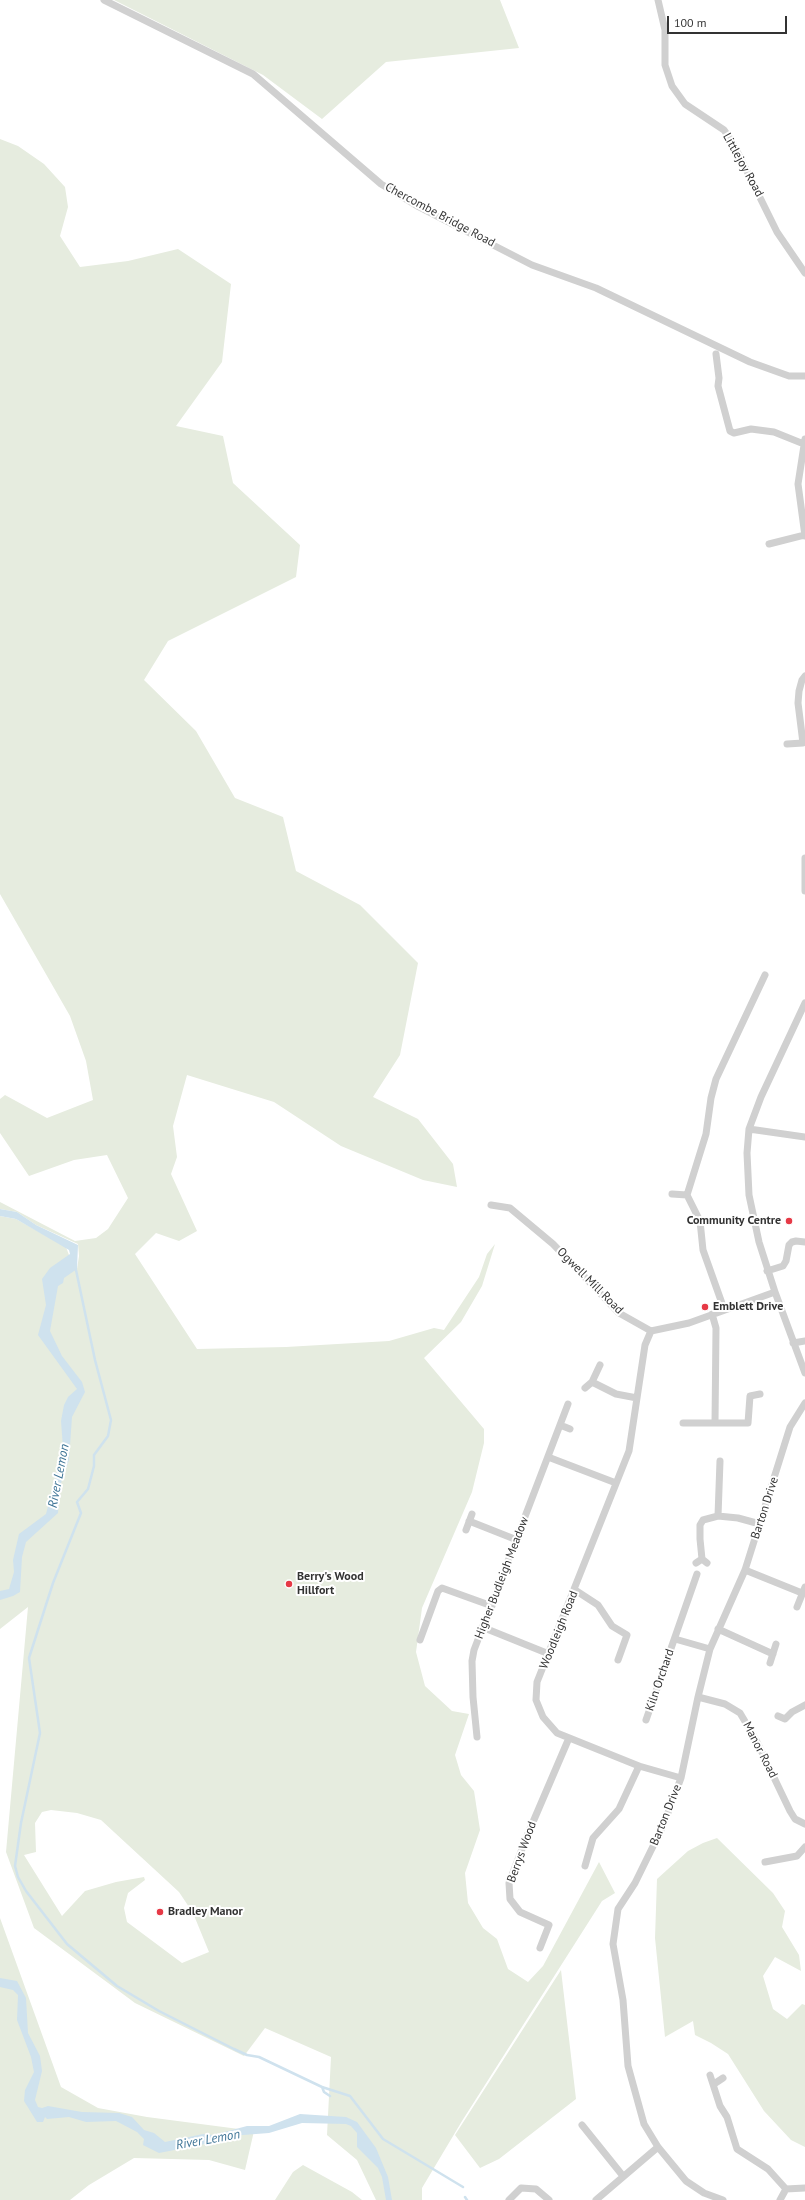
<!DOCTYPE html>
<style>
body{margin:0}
#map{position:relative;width:805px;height:2200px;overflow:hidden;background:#fff;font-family:"PT Sans",sans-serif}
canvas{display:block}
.scale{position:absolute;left:667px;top:16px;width:120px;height:18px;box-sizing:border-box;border:2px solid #333;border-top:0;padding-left:5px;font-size:12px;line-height:14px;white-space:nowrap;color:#333;-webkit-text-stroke:3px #fff;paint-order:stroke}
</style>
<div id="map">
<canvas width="805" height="2200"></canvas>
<div class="scale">100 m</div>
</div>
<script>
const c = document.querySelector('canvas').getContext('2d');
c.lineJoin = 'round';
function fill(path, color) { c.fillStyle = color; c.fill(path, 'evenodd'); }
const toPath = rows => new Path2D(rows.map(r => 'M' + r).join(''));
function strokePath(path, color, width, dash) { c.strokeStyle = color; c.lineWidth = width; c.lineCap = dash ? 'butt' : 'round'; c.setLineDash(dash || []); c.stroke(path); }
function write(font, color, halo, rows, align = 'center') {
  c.font = font + ' "PT Sans",sans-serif'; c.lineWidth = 4; c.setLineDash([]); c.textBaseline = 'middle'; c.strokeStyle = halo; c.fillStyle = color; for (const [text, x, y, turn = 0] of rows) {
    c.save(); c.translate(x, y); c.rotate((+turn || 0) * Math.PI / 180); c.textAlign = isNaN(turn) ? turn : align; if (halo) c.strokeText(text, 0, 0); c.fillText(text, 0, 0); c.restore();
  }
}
fill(toPath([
 [114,0,500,0,519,48,386,62,322,119,263,75],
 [0,139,18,146,44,164,65,187,68,207,60,236,80,267,128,261,178,249,231,284,222,362,176,426,223,436,233,483,300,545,296,577,168,641,144,680,196,731,235,798,283,817,296,871,360,905,418,963,400,1055,373,1097,418,1119,453,1164,457,1187,423,1180,341,1146,274,1102,187,1075,173,1126,177,1157,171,1174,197,1231,179,1241,156,1233,135,1254,197,1349,286,1347,389,1341,434,1328,444,1330,479,1277,487,1254,495,1244,482,1286,461,1322,424,1358,484,1429,484,1443,472,1492,422,1608,416,1652,425,1686,452,1711,469,1714,455,1755,461,1775,474,1791,480,1830,465,1873,468,1903,483,1928,497,1939,508,1969,528,1982,543,1966,599,1862,615,1893,602,1901,462,2121,422,2188,422,2200,376,2200,357,2160,327,2135,331,2057,265,2028,244,2056,135,2003,34,1928,6,1852,28,1607,0,1629,0,1216,16,1219,66,1247,72,1263,77,1269,79,1256,78,1244,36,1225,17,1212,0,1209,0,1202,75,1241,96,1238,108,1229,128,1198,107,1155,74,1160,29,1176,0,1133,0,1099,5,1095,47,1118,93,1100,86,1061,70,1016,0,894],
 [51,1810,77,1813,101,1820,179,1892,193,1913,209,1952,182,1963,127,1922,124,1908,128,1893,145,1880,144,1877,116,1882,85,1891,62,1916,24,1855,36,1852,35,1823,42,1812],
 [717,1838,773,1893,785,1911,782,1927,799,1955,801,1971,775,1957,763,1976,773,2009,787,2019,802,2004,805,2005,805,2147,791,2140,764,2111,728,2054,711,2043,695,2035,693,2021,665,2037,655,1938,657,1879,688,1851,703,1843],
 [0,1918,61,2087,98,2108,147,2117,254,2131,245,2170,209,2160,134,2158,89,2185,70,2200,0,2200],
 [561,1970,576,2099,499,2159,480,2168,455,2135],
 [303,2165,352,2192,362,2200,275,2200,293,2172]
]), '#e6ecdf');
fill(toPath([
 [0,1209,17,1212,36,1225,78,1245,77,1269,64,1278,63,1283,58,1286,50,1331,62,1356,82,1382,85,1392,72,1417,69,1460,60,1486,58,1513,26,1542,22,1557,20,1592,13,1596,0,1600,0,1591,9,1589,14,1572,13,1560,19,1534,46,1514,63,1448,61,1421,64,1405,68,1397,77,1389,38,1335,46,1305,42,1279,50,1268,70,1254,69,1250,16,1219,0,1216],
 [0,1978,17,1981,26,1998,28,2033,40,2056,42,2071,35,2100,38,2107,42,2108,48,2106,82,2112,119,2113,132,2117,144,2130,154,2133,165,2142,203,2134,213,2135,247,2126,269,2126,300,2114,346,2117,357,2122,376,2148,388,2177,392,2200,386,2200,382,2177,378,2168,357,2147,357,2133,351,2126,346,2124,302,2123,269,2133,230,2136,210,2143,159,2153,143,2145,144,2139,137,2132,116,2121,86,2122,69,2117,47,2119,45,2117,43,2122,37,2122,24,2101,25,2090,34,2072,31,2057,17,2020,18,1995,13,1990,0,1987]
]), '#cfe2ee');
strokePath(toPath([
 [76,1270,95,1360,111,1420,108,1436,94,1455,94,1466,88,1489,77,1502,81,1513,53,1583,29,1658,40,1733,21,1823,15,1866,18,1877,26,1891,67,1944,117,1986,159,2011,234,2049,247,2055,259,2057,322,2087,324,2092,330,2096],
 [322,2087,350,2096,383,2139,463,2187],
 [465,2197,467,2200]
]), '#cfe2ee', 2.5);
strokePath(toPath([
 [104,0,253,74,381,184,419,207,532,265,596,288,750,362,789,376,805,376],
 [658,0,665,30,665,65,672,86,685,104,724,130,733,143,777,232,805,273],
 [716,354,719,378,718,386,730,431,734,433,751,429,774,432,804,444],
 [805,439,798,484,805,536],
 [769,544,805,535],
 [787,744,803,743,798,703,799,691,802,680,805,676],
 [805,858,805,891],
 [749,1129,805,1137],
 [672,1194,687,1195],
 [491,1205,510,1208,553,1244,619,1313,651,1331,689,1323,775,1292,805,1373],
 [767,1271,783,1266,786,1261,789,1245,792,1242,796,1241,805,1242],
 [775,1292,759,1242,749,1195,747,1153,749,1129,761,1097,805,1003],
 [724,1309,703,1250,700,1221,687,1195,706,1134,711,1098,716,1079,765,975],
 [712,1314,716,1328,715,1423],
 [651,1331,645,1345,629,1451,537,1682,536,1700,543,1717,557,1733,639,1766,681,1778],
 [793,1343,805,1341],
 [600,1365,592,1382,616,1394,637,1398],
 [585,1388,592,1382],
 [683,1423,748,1423,750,1396,760,1394],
 [560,1425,570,1429],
 [548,1457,616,1483],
 [718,1516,720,1461],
 [469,1521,517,1540],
 [466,1530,472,1514],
 [702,1559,700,1539,700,1525,703,1520,718,1516,738,1518,760,1524],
 [696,1563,702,1559,707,1563],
 [745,1570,802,1593],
 [575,1590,598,1605,612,1626,627,1635,618,1660],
 [797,1607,805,1587],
 [482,1627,549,1654],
 [718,1629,773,1654],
 [675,1639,710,1649],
 [420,1640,438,1591,442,1588,492,1606],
 [770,1663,776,1644],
 [698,1697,725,1704,740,1713,756,1740,790,1811,795,1819,805,1824],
 [778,1716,785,1719,792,1712,805,1705],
 [646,1720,697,1574],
 [477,1737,473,1697,472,1661,474,1650,568,1404],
 [765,1862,797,1856,805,1847],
 [585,1866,593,1838,619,1809,639,1766],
 [540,1948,549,1925,520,1912,510,1899,509,1883,527,1836,569,1738],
 [710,2075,720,2106,727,2117,737,2149,768,2169,786,2189],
 [714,2084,723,2078],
 [582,2125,623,2176],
 [786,2189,805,2188],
 [509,2200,521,2188,536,2189,549,2200],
 [596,2200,658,2147],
 [723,2200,704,2193,686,2181,658,2147,644,2124,628,2066,623,2000,613,1944,618,1909,635,1883,663,1826,681,1778,698,1697,710,1649,745,1570,790,1427,805,1403],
 [780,2200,786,2189]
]), '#d0d0d0', 7);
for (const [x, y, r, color] of [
 [789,1221,4,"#e63946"],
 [705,1307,4,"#e63946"],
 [289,1584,4,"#e63946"],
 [160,1912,4,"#e63946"]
]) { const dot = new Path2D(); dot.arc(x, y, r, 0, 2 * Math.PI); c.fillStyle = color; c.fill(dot); strokePath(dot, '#fff', 1.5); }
write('12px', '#333', '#fff', [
 ["Littlejoy Road",743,165,61],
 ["Chercombe Bridge Road",440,215,28],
 ["Ogwell Mill Road",590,1281,45],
 ["Barton Drive",765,1508,-72],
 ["Higher Budleigh Meadow",502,1578,-69],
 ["Woodleigh Road",559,1630,-68],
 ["Kiln Orchard",660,1680,-71],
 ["Manor Road",760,1750,63],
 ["Barton Drive",666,1815,-68],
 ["Berrys Wood",522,1852,-70]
]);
write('bold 12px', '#333', '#fff', [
 ["Community Centre",781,1221,"right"],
 ["Emblett Drive",713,1307],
 ["Berry's Wood",297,1577],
 ["Hillfort",297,1591],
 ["Bradley Manor",168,1912]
], 'left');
write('italic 13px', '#3f7597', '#fff', [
 ["River Lemon",59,1476,-79],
 ["River Lemon",208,2140,-10]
]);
</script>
